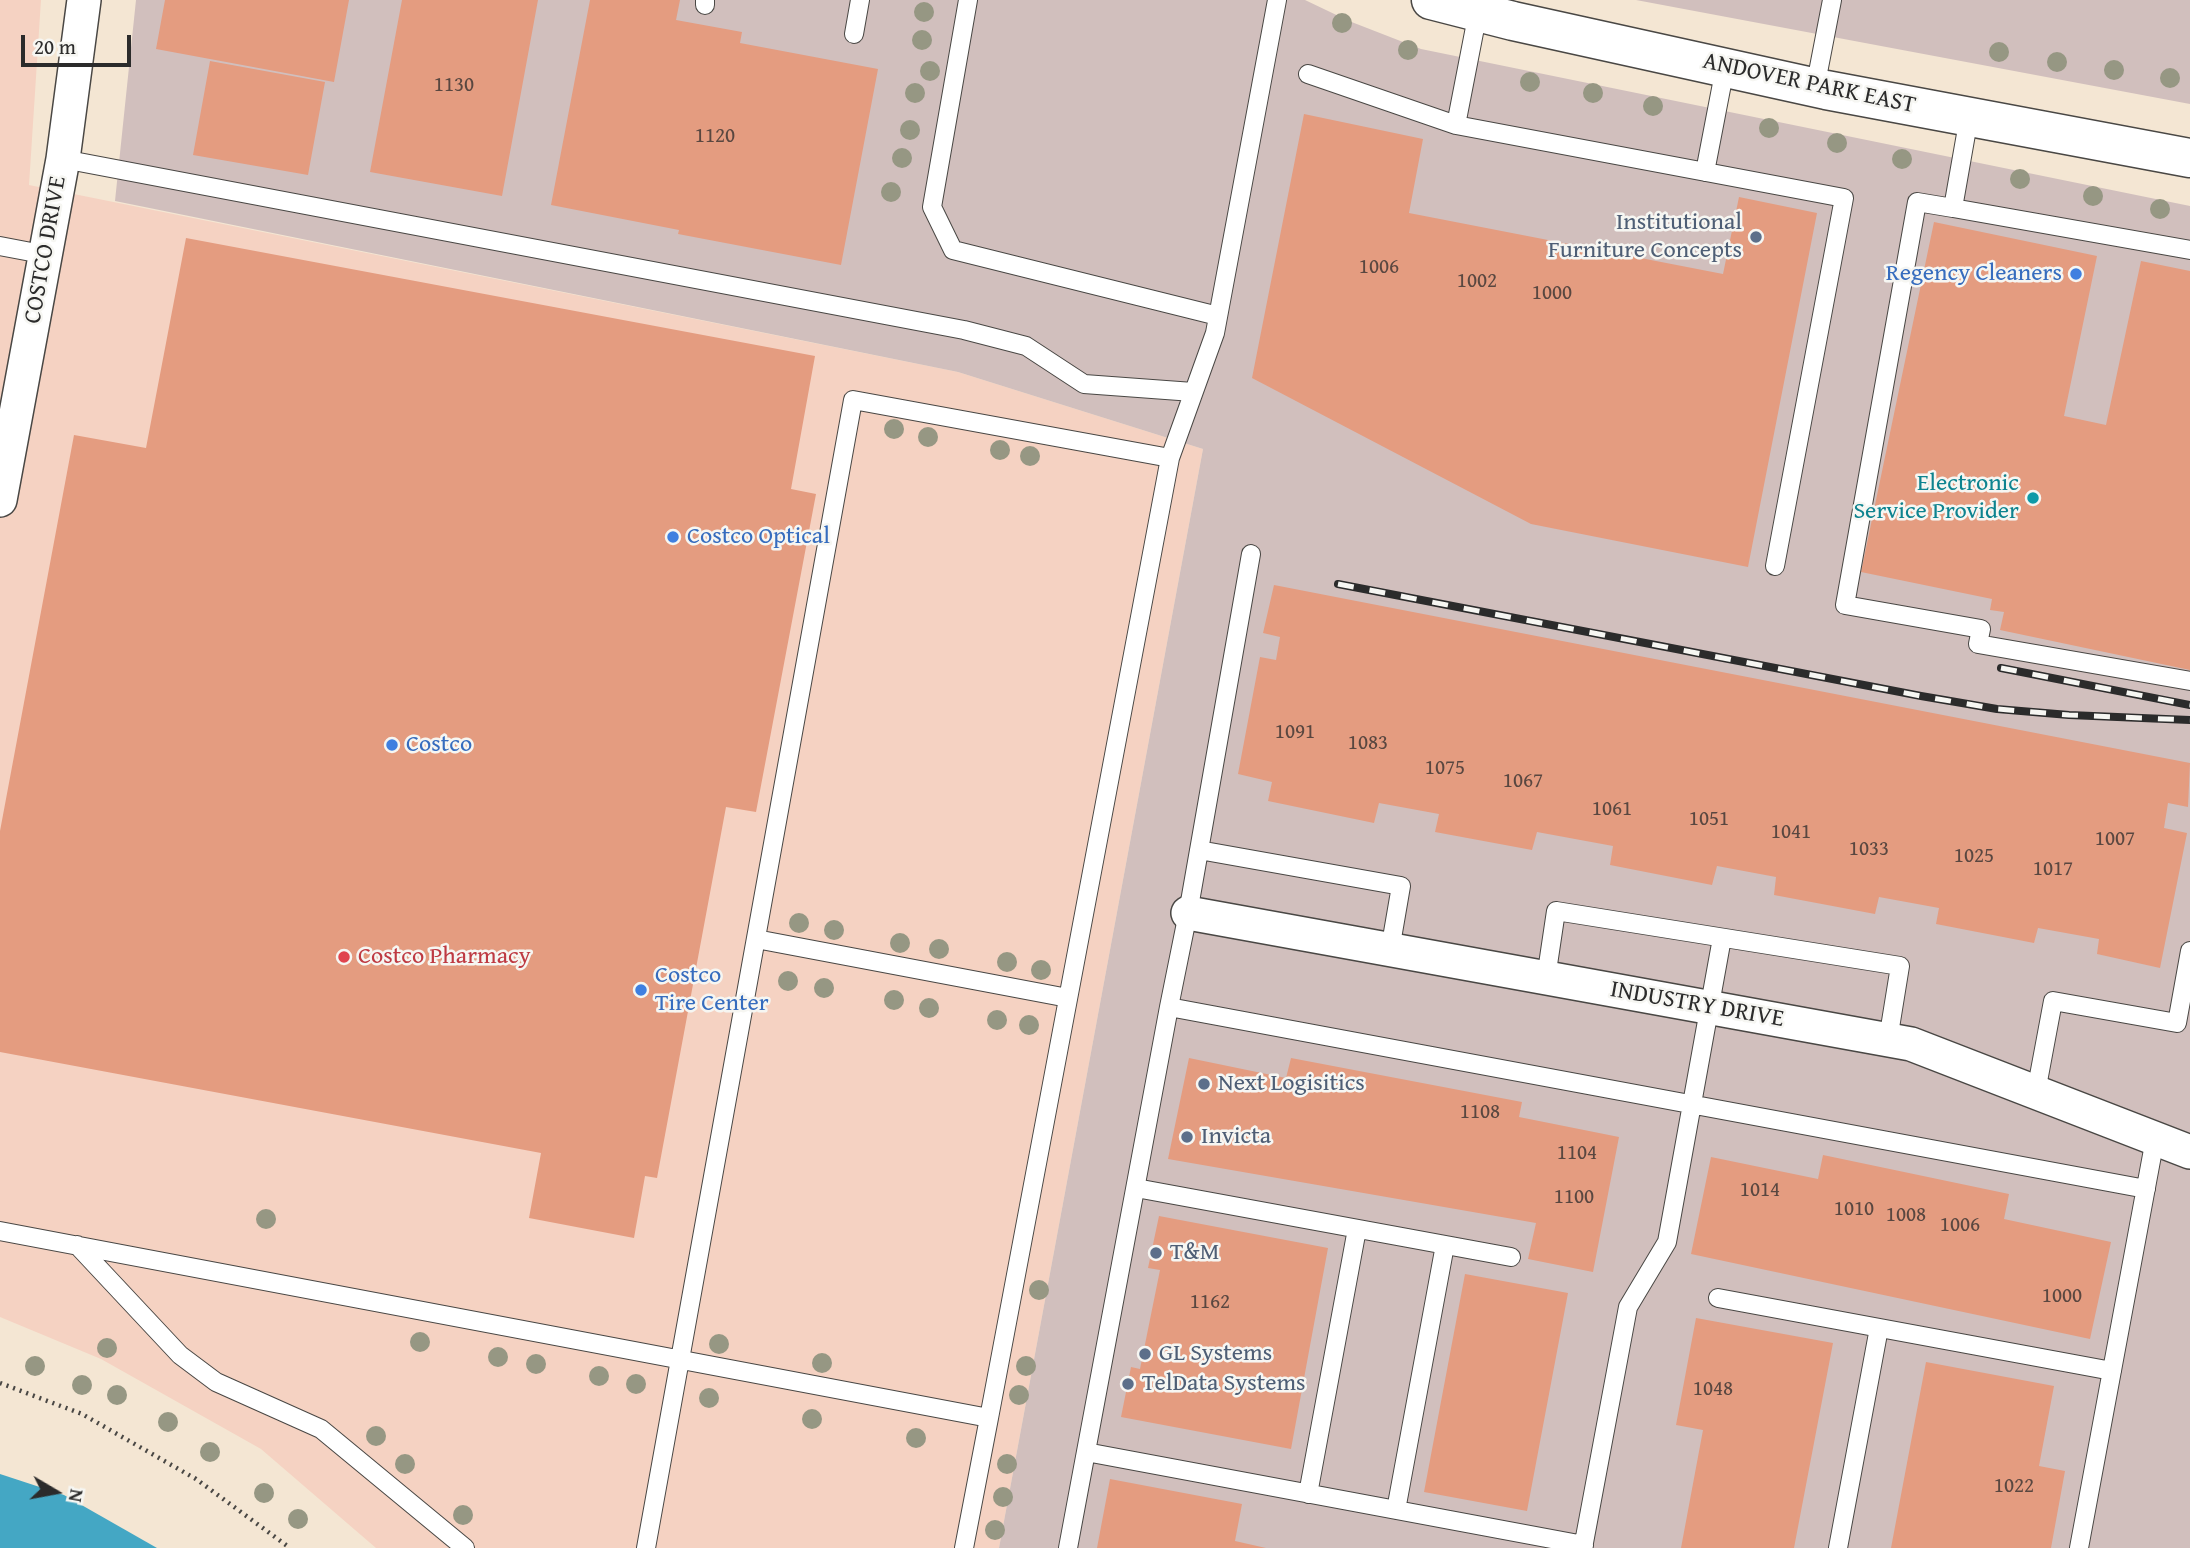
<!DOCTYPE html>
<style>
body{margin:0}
#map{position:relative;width:2190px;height:1548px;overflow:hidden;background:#f4e6d3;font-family:"Gentium Book Plus",serif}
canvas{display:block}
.north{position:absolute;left:21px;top:1457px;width:70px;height:70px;-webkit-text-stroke:5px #f6f6f2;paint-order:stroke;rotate:100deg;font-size:19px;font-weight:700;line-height:28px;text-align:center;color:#2b2b2b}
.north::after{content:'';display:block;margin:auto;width:24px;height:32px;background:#2b2b2b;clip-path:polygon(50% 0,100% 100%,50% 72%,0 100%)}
.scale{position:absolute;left:21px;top:35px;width:110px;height:32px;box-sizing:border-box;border:4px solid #2b2b2b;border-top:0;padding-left:9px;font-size:21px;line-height:24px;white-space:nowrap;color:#2b2b2b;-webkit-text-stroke:5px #f6f6f2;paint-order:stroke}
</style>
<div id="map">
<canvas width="2190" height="1548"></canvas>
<div class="north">N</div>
<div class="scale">20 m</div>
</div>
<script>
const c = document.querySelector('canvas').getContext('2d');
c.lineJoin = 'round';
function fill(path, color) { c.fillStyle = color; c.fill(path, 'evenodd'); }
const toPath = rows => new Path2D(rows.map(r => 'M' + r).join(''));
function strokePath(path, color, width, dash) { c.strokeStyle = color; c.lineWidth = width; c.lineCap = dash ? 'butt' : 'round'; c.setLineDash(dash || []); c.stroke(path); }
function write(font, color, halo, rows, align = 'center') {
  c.font = font + ' "Gentium Book Plus",serif'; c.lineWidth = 5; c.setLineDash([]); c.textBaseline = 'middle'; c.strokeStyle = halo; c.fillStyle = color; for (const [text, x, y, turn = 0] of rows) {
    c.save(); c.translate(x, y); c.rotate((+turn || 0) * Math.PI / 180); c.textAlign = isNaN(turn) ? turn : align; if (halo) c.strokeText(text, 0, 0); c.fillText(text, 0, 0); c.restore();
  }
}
fill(toPath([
 [0,0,41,0,29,185,958,372,1203,449,999,1548,376,1548,261,1449,101,1359,0,1317]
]), '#f5d2c2');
fill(toPath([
 [136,0,1305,0,1349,21,1421,49,2190,206,2190,1548,999,1548,1203,449,958,372,115,201],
 [1636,0,2190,0,2190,104]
]), '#d1bfbd');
fill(toPath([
 [0,1474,64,1495,157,1548,0,1548]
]), '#44a7c4');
fill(toPath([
 [165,0,349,0,334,82,156,49],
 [402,0,538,0,502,196,370,172],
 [590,0,680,0,676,20,742,32,740,43,878,69,841,265,678,234,679,230,551,205],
 [210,61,325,82,308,175,193,155],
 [1304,114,1423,139,1409,213,1723,274,1739,197,1817,213,1748,567,1531,524,1252,378],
 [1934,222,2097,256,2064,416,2106,425,2141,261,2190,271,2190,670,2000,630,2004,612,1990,610,1992,599,1861,572],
 [186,238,815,356,791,489,816,494,756,812,726,807,657,1178,645,1176,634,1238,529,1218,541,1153,0,1052,0,831,74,435,146,448],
 [1274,585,2190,763,2188,807,2168,803,2164,828,2187,833,2160,968,2097,954,2099,939,2038,928,2034,943,1936,924,1939,908,1879,897,1875,914,1774,895,1776,877,1717,866,1712,885,1610,865,1613,846,1537,832,1532,850,1435,832,1439,814,1379,803,1374,823,1268,801,1272,782,1238,774,1260,657,1276,660,1280,637,1263,633],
 [1189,1058,1286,1078,1291,1058,1522,1102,1519,1117,1619,1137,1593,1272,1528,1259,1536,1223,1168,1159],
 [1823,1155,2009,1194,2004,1219,2111,1242,2090,1339,1691,1254,1711,1157,1818,1179],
 [1159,1216,1328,1248,1291,1449,1121,1417,1131,1367,1140,1369,1160,1270,1148,1268],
 [1465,1274,1568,1293,1527,1511,1424,1492],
 [1696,1318,1833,1343,1794,1548,1681,1548,1703,1430,1676,1425],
 [1926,1362,2054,1386,2039,1466,2065,1471,2051,1548,1891,1548],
 [1110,1479,1242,1504,1235,1541,1266,1548,1097,1548]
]), '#e49c80');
const lane = toPath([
 [968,0,932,207,953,250,1218,316],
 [705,5,705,0],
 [854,34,860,0],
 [1308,74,1456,125,1844,198,1775,566],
 [1815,88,1832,0],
 [1969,117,1953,208,1917,202,1845,605,1981,629,1978,644,2190,681],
 [1456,125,1478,12],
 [63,159,964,330,1026,346,1084,384,1193,392],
 [1705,172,1725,68],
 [1953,208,2190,250],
 [0,246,47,255],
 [1199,850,1401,886,1390,950],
 [756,939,1068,998],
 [1546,978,1556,911,1900,966,1888,1040],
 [1169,1007,2146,1189],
 [2036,1092,2053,1001,2177,1023,2190,951],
 [1136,1188,1511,1257],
 [0,1231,989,1418,1170,458,1215,333,1277,0],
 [77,1245,180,1355,216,1382,321,1429,465,1548],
 [1718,1298,2112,1371],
 [1086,1452,1584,1545],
 [1308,1494,1357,1229],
 [1396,1510,1445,1245],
 [646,1548,853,400,1170,458],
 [964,1548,989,1418],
 [1068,1548,1169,1007,1188,913,1251,554],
 [1583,1548,1628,1307,1667,1242,1722,938],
 [1838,1548,1879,1328],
 [2079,1548,2155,1139]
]);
const street = toPath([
 [0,500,63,159,84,0],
 [1188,913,1911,1044,2190,1152]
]);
const secondary = toPath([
 [1431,0,1513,21,1826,90,2190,158]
]);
strokePath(lane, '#494744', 20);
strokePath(street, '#494744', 36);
strokePath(secondary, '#494744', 41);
strokePath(toPath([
 [0,1383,82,1414,196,1479,290,1548]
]), '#494744', 4.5, [2, 5]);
strokePath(lane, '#fff', 18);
strokePath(street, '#fff', 33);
strokePath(secondary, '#fff', 38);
const rail = toPath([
 [1338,584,1921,696,1997,709,2069,715,2190,720],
 [2001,668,2190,705]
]);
strokePath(rail, '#2b2b2b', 8);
strokePath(rail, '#f6f6f2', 5, [16]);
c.fillStyle = '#969783';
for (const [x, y] of [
 [924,12],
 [1342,23],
 [922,40],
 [1408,50],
 [1999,52],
 [2057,62],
 [2114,70],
 [930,71],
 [2170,78],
 [1530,82],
 [915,93],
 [1593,93],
 [1653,106],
 [1769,128],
 [910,130],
 [1837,143],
 [902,158],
 [1902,159],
 [2020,179],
 [891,192],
 [2093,196],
 [2160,209],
 [894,429],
 [928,437],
 [1000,450],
 [1030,456],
 [799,923],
 [834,930],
 [900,943],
 [939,949],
 [1007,962],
 [1041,970],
 [788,981],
 [824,988],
 [894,1000],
 [929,1008],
 [997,1020],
 [1029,1025],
 [266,1219],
 [1039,1290],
 [420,1342],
 [719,1344],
 [107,1348],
 [498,1357],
 [822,1363],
 [536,1364],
 [35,1366],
 [1026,1366],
 [599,1376],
 [636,1384],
 [82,1385],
 [117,1395],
 [1019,1395],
 [709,1398],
 [812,1419],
 [168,1422],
 [376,1436],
 [916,1438],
 [210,1452],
 [405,1464],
 [1007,1464],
 [264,1493],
 [1003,1497],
 [463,1515],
 [298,1519],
 [995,1530]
]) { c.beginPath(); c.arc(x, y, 10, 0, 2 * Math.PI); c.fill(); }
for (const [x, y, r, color] of [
 [1756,237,7,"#5c6f8a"],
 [2076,274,7,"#3f7fe0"],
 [2033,498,7,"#0f9aa8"],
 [673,537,7,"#3f7fe0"],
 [392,745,7,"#3f7fe0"],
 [344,957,7,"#e0444e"],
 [641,990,7,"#3f7fe0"],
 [1204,1084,7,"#5c6f8a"],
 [1187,1137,7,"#5c6f8a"],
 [1156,1253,7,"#5c6f8a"],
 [1145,1354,7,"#5c6f8a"],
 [1128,1384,7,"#5c6f8a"]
]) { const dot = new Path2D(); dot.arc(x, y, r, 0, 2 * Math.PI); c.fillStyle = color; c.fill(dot); strokePath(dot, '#f6f6f2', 2.5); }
write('21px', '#594740', null, [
 ["1130",454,86],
 ["1120",715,137],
 ["1006",1379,268],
 ["1002",1477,282],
 ["1000",1552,294],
 ["1091",1295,733],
 ["1083",1368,744],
 ["1075",1445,769],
 ["1067",1523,782],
 ["1061",1612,810],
 ["1051",1709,820],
 ["1041",1791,833],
 ["1007",2115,840],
 ["1033",1869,850],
 ["1025",1974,857],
 ["1017",2053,870],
 ["1108",1480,1113],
 ["1104",1577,1154],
 ["1014",1760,1191],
 ["1100",1574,1198],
 ["1010",1854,1210],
 ["1008",1906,1216],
 ["1006",1960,1226],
 ["1000",2062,1297],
 ["1162",1210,1303],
 ["1048",1713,1390],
 ["1022",2014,1487]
]);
write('24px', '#2b2b2b', '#f6f6f2', [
 ["ANDOVER PARK EAST",1809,84,12],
 ["COSTCO DRIVE",46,250,-80],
 ["INDUSTRY DRIVE",1697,1005,10]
]);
write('24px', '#4e5e75', '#f6f6f2', [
 ["Institutional",1742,223,"right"],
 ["Furniture Concepts",1742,251,"right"],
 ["Next Logisitics",1218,1084],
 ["Invicta",1201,1137],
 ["T&M",1170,1253],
 ["GL Systems",1159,1354],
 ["TelData Systems",1142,1384]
], 'left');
write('24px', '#366cbe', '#f6f6f2', [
 ["Regency Cleaners",2062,274,"right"],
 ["Costco Optical",687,537],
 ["Costco",406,745],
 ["Costco",655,976],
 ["Tire Center",655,1004]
], 'left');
write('24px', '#0d838f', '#f6f6f2', [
 ["Electronic",2019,484],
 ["Service Provider",2019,512]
], 'right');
write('24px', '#be3a42', '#f6f6f2', [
 ["Costco Pharmacy",358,957]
], 'left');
</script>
